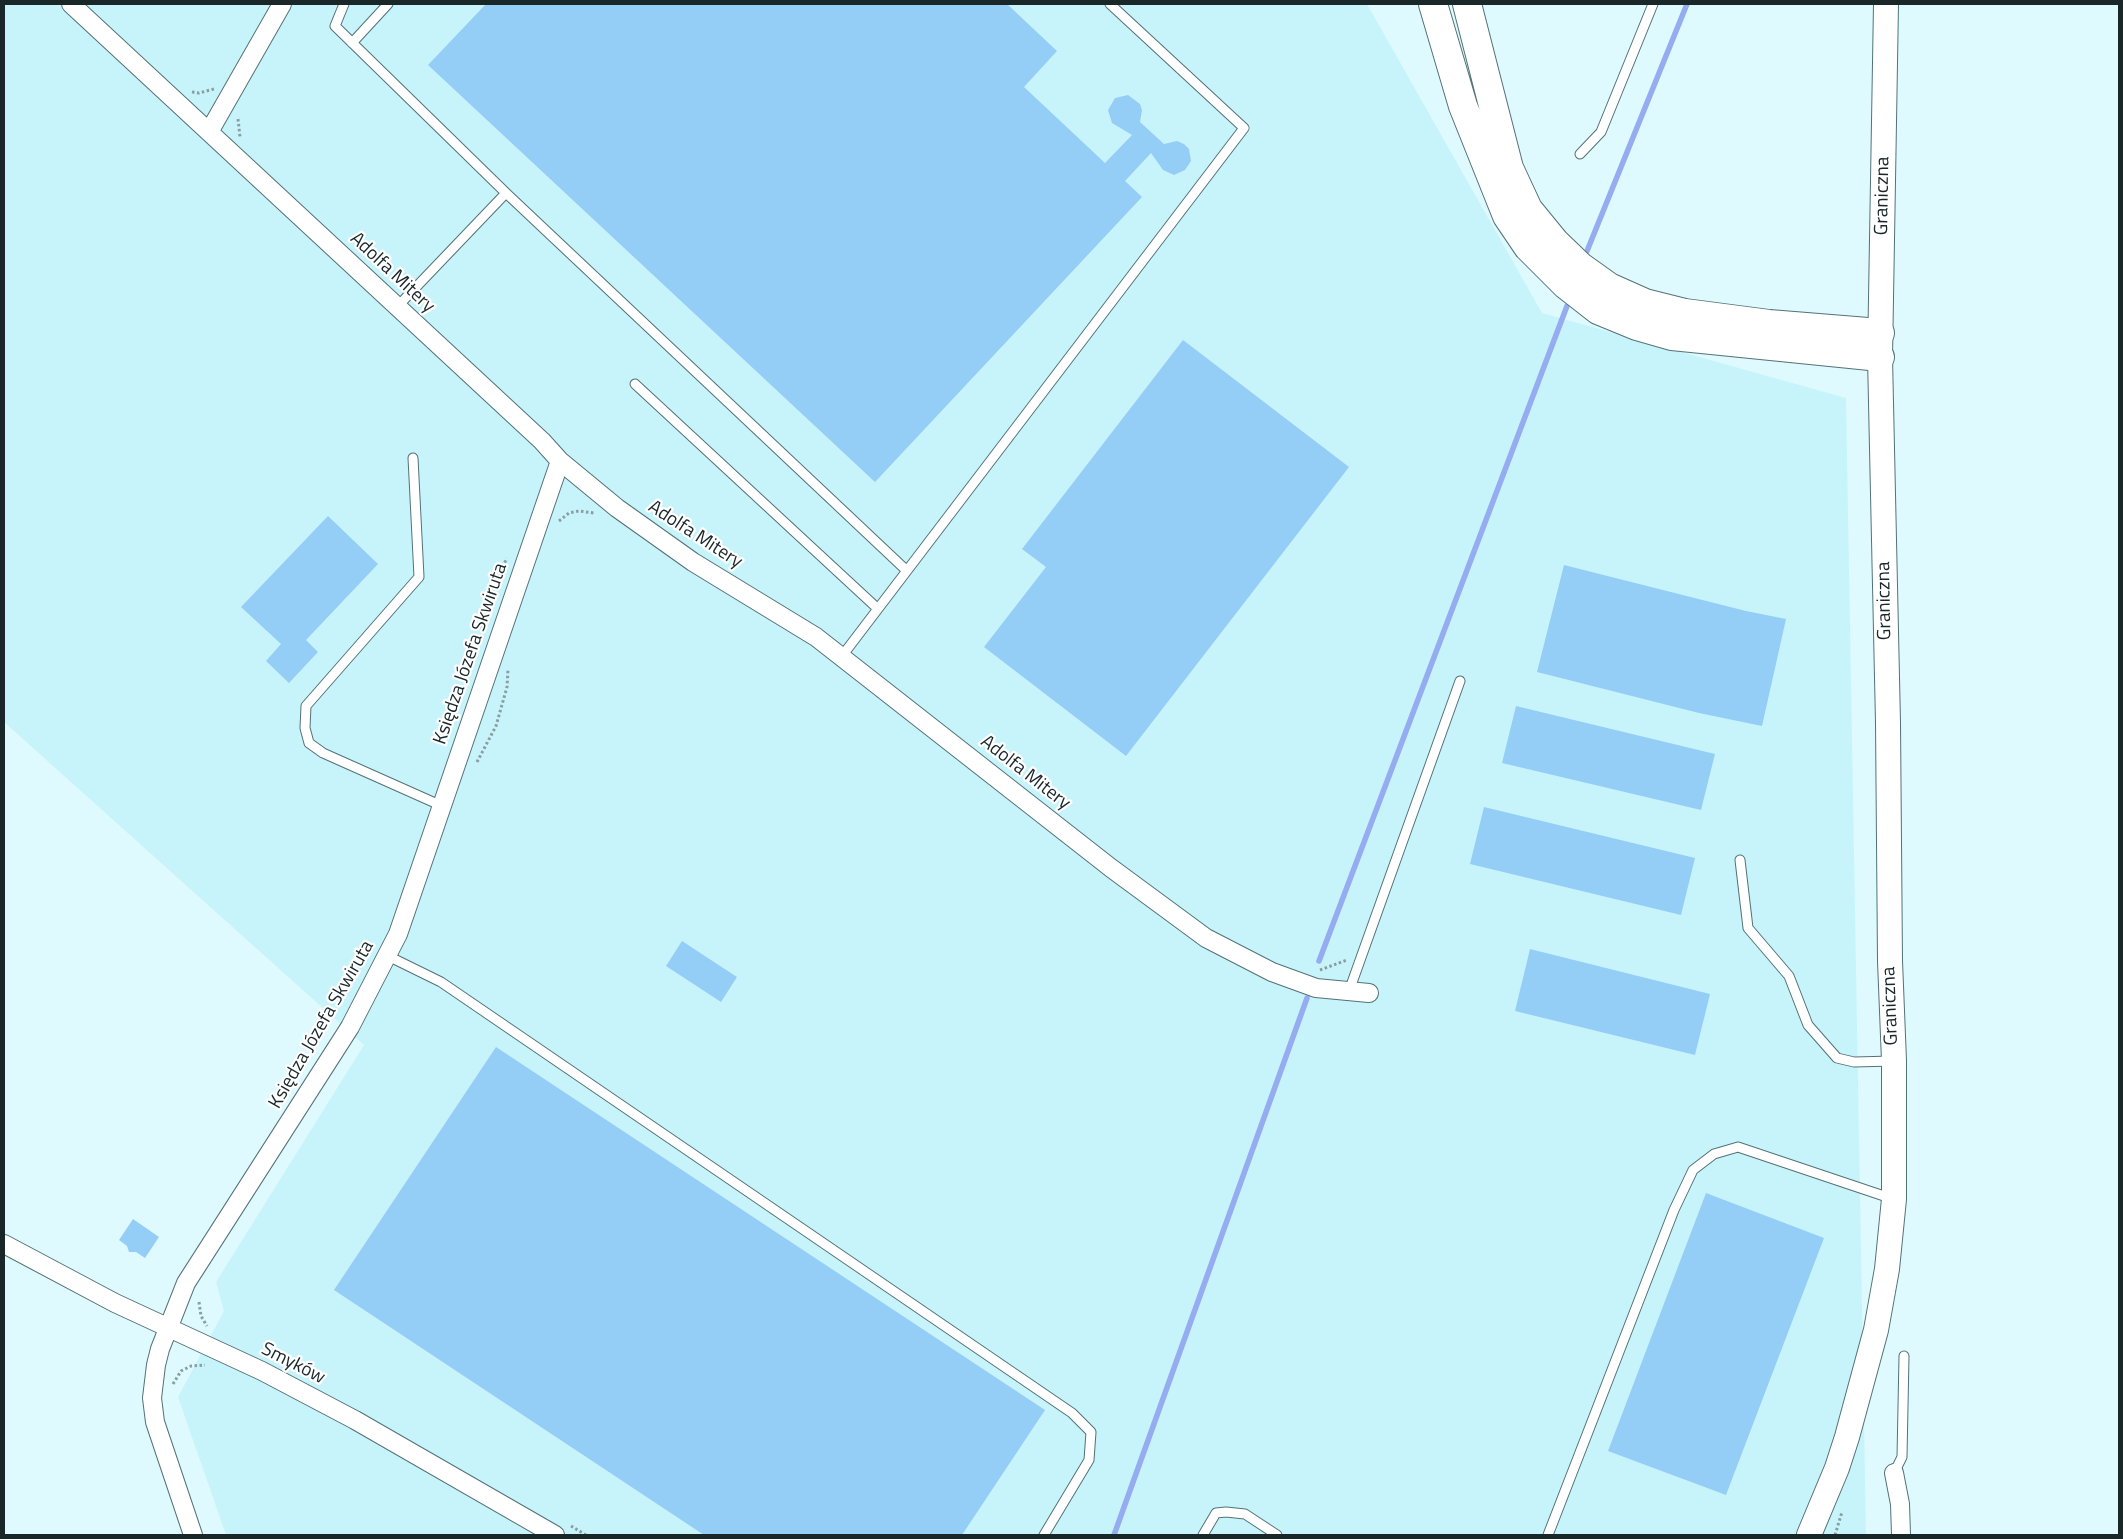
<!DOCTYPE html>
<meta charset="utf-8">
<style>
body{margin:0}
#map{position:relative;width:2123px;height:1539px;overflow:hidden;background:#defafe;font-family:"Titillium Web",sans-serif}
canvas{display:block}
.frame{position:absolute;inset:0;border:5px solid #1a2729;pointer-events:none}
</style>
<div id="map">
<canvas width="2123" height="1539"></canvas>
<div class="frame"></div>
</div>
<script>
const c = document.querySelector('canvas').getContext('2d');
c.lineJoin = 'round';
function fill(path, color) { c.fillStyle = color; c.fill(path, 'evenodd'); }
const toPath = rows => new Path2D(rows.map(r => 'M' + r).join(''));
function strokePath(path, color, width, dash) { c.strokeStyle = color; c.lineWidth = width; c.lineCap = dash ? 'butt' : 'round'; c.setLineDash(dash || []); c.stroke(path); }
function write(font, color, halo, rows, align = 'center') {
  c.font = font + ' "Titillium Web",sans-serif'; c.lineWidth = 4.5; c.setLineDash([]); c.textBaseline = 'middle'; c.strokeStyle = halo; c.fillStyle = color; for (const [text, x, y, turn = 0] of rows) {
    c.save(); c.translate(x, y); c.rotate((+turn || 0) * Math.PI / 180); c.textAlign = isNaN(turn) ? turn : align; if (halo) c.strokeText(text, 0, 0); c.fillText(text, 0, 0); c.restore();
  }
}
fill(toPath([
 [4,4,1367,4,1542,313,1846,398,1866,1535,226,1535,178,1397,224,1311,216,1282,364,1045,4,722]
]), '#c7f4fb');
strokePath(toPath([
 [1587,251,1687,4],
 [1319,961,1567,306],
 [1114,1535,1307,998]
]), '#95acf1', 5.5);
fill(toPath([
 [486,4,1007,4,1057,51,1024,87,1105,163,1132,135,1112,123,1108,110,1115,98,1128,95,1140,104,1142,110,1140,122,1164,144,1177,141,1184,144,1189,149,1191,161,1185,170,1174,175,1163,170,1151,153,1125,181,1142,197,875,482,428,65],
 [1183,340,1349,467,1126,756,984,647,1046,567,1022,549],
 [328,516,378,564,306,640,318,652,289,683,266,661,281,644,241,607],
 [1564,565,1746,611,1786,619,1762,726,1699,713,1537,672],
 [1516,706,1715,754,1701,810,1502,763],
 [1484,807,1695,858,1681,915,1470,864],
 [682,941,737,977,721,1002,666,966],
 [1530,949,1710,994,1695,1055,1515,1011],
 [496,1047,1045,1410,962,1535,704,1535,334,1290],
 [1706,1193,1824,1238,1726,1495,1608,1451],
 [133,1219,159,1237,145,1258,136,1252,129,1252,127,1246,119,1240]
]), '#94cef7');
const lane = toPath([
 [344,4,335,26,506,193,397,307],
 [352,43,388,4],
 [1580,154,1601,132,1653,4],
 [506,193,906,570],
 [635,384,877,608],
 [413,458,419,577,306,706,305,728,309,743,323,753,442,806],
 [842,656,1244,128,1110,4],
 [1740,860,1748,928,1789,976,1808,1025,1837,1058,1854,1062,1893,1061],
 [388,956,441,982,1072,1413,1091,1432,1089,1460,1044,1535],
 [1349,991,1460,681],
 [1894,1473,1902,1457,1904,1356],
 [1203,1535,1216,1513,1226,1512,1245,1514,1277,1535],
 [1548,1535,1674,1210,1693,1170,1714,1154,1738,1147,1893,1199]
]);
const street = toPath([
 [71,4,542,441,560,461,617,508,693,562,816,637,1111,868,1206,938,1272,972,1316,988,1369,993],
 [209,132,282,4],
 [4,1244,115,1303,262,1371,355,1420,555,1535],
 [1894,1473,1900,1504,1901,1535],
 [193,1535,155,1422,152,1398,156,1365,160,1349,186,1283,350,1027,398,934,560,461]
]);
const secondary = toPath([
 [1809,1535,1837,1468,1847,1437,1876,1330,1887,1269,1894,1199,1894,1061,1890,961,1888,723,1880,357,1886,4]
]);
const highway = toPath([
 [1433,4,1463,106,1507,216,1528,247,1566,285,1598,310,1637,326,1672,336,1880,357],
 [1467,4,1509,168,1528,209,1555,242,1581,267,1609,287,1645,303,1685,313,1769,324,1880,333]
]);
strokePath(lane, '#537277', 11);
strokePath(street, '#537277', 20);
strokePath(secondary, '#537277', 26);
strokePath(highway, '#537277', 30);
strokePath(toPath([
 [192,92,199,93,214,89],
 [238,119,240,137],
 [559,521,569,513,579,511,594,513],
 [480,628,498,576,507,558],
 [477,762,496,726,507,687,508,670],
 [1320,970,1347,960],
 [199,1302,201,1316,207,1326],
 [173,1384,181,1371,191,1366,205,1365],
 [571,1526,586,1535],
 [1835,1535,1842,1512]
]), '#899ea1', 3, [2.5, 2.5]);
strokePath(lane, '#fff', 9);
strokePath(street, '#fff', 18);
strokePath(secondary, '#fff', 24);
strokePath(highway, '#fff', 28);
write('19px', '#1a2729', '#fff', [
 ["Graniczna",1883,196,-89],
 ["Adolfa Mitery",392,273,43],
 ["Adolfa Mitery",695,535,33],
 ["Graniczna",1885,601,-91],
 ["Księdza Józefa Skwiruta",471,654,-71],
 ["Adolfa Mitery",1025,773,38],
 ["Graniczna",1891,1006,-92],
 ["Księdza Józefa Skwiruta",322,1025,-60],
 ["Smyków",293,1364,27]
]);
</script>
